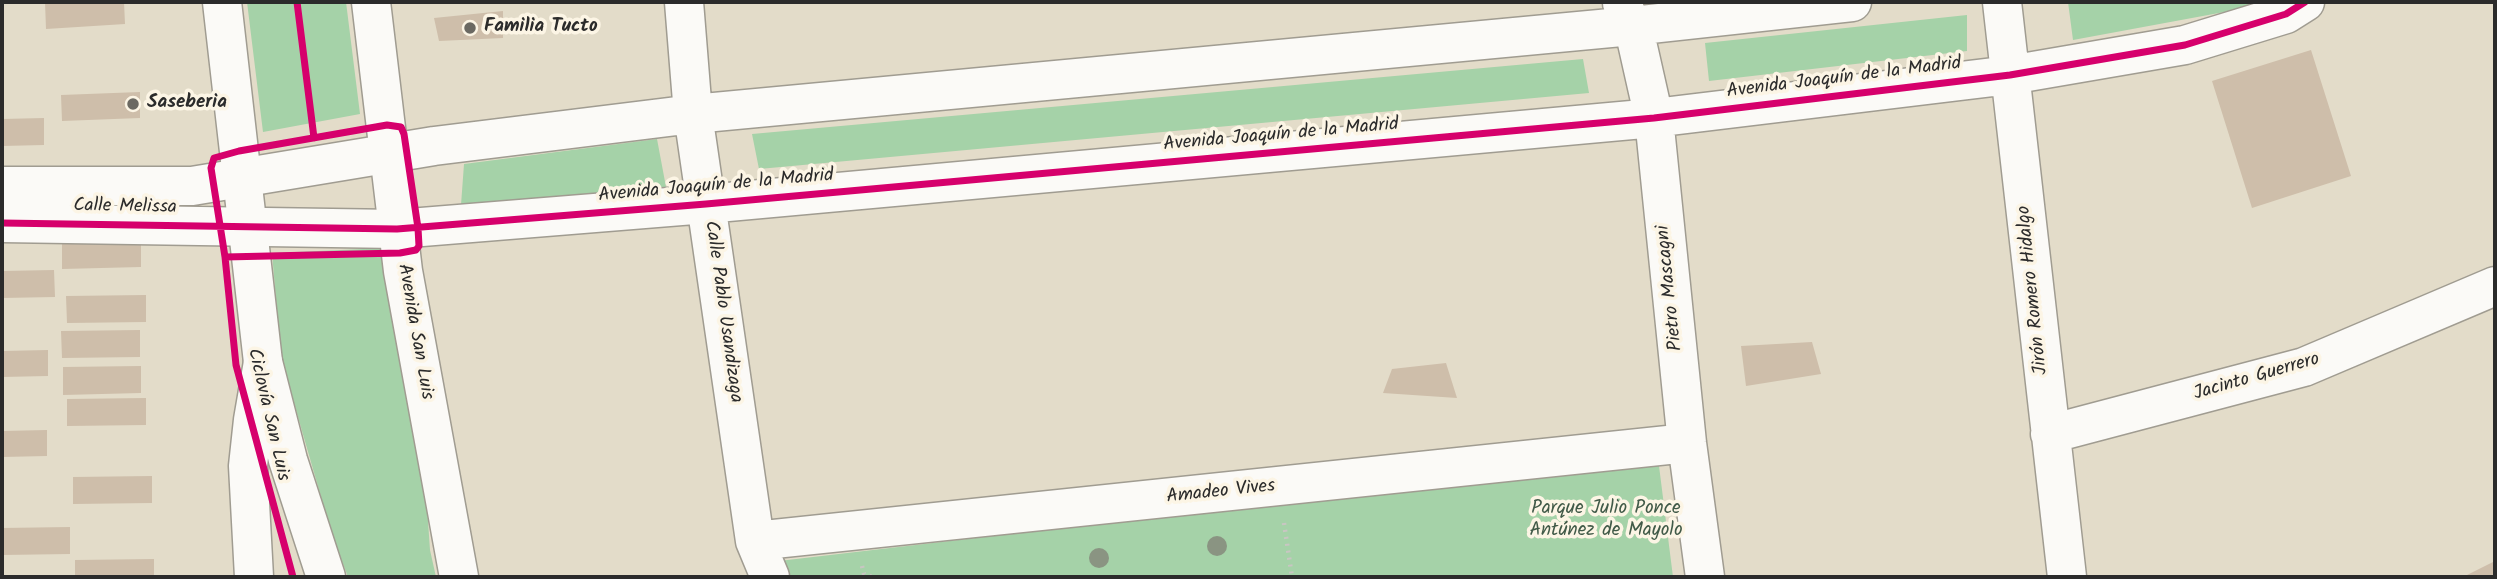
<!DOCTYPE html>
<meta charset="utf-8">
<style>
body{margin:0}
#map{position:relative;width:2497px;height:579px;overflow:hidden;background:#e3dcc9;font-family:Kalam,sans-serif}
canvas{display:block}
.frame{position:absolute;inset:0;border:4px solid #2b2b2b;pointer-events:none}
</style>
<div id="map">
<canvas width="2497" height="579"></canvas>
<div class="frame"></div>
</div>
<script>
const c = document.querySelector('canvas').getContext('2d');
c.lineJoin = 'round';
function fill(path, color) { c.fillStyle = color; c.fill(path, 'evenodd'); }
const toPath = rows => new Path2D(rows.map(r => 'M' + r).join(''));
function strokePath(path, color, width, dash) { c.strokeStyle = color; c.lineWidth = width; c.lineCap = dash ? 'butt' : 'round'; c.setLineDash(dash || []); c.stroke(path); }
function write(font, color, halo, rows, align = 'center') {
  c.font = font + ' Kalam,sans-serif'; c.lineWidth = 7; c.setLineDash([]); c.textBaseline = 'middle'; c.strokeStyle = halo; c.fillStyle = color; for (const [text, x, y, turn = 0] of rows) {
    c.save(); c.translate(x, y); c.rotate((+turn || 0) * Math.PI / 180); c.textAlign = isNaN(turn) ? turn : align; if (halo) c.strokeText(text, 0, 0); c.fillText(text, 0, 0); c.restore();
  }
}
fill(toPath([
 [247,2,346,2,360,114,263,132],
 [2068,2,2256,2,2246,8,2073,40],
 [1967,15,1967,51,1709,81,1705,43],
 [1583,59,1589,93,759,169,752,134],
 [657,139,666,187,461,205,464,164],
 [386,248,423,449,430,550,436,577,348,577,332,535,281,358,272,253],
 [1658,458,1673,577,784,577,779,561]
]), '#a5d2a8');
fill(toPath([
 [45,2,124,2,125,24,46,29],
 [503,11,503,38,439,41,434,18],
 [2311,50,2351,176,2252,208,2212,81],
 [140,92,140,118,62,121,61,95],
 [44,118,44,145,2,146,2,119],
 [141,241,141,267,62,269,62,242],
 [54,270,55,297,2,298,2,271],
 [146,295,146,322,67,323,66,296],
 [140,330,140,357,62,358,61,331],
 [1812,342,1821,374,1746,386,1741,346],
 [48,350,48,376,2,377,2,351],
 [1446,363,1457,398,1383,393,1392,369],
 [141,366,141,393,63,395,63,367],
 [146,398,146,425,67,426,67,399],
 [47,430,47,456,2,457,2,431],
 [152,476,152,503,73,504,73,477],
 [70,527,70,554,2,555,2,528],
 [154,559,154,577,75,577,75,560],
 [2495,561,2495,577,2463,577]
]), '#cebeaa');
const minor = toPath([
 [684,2,693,114,755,541,770,577],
 [2002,2,2067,577],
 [1622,3,1636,38,1654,118,1687,443,1705,577],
 [2,186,192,186,434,146,693,114,1632,26,1852,2],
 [2,223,397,229,706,204,1654,118,2010,75,2185,45,2286,14,2305,2],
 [2050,434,2304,367,2495,286],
 [755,541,1687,443],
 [254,577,248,466,253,420,263,362]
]);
const major = toPath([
 [222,2,263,362,288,460,326,577],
 [371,2,403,271,459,577]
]);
strokePath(minor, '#a09c91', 41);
strokePath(major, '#a09c91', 41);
strokePath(toPath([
 [1284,523,1292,577],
 [862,566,864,574,872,577]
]), '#c8c6c2', 4.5, [2, 5]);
strokePath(minor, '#fbfaf7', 38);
strokePath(major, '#fbfaf7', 38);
strokePath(toPath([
 [297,2,314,138],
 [387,125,401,127,404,134,418,228,419,246,416,250,400,253,225,257,211,168,214,158,239,151,387,125],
 [2,223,397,229,706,204,1654,118,2010,75,2185,45,2286,14,2305,2],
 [225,257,236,365,293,577]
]), '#d6006c', 7);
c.fillStyle = '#8a9482';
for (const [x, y] of [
 [1217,546],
 [1099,558]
]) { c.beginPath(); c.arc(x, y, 10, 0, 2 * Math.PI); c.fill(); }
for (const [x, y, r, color] of [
 [470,28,7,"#6b6962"],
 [133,104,7,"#6b6962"]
]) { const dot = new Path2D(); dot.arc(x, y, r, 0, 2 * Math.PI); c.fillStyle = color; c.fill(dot); strokePath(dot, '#fcf5e5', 2.5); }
write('bold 19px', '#2b2b2b', '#fcf5e5', [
 ["Familia Tucto",484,28],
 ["Saseberia",147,104]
], 'left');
write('19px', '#2b2b2b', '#fcf5e5', [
 ["Avenida Joaquín de la Madrid",1844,79,-7],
 ["Avenida Joaquín de la Madrid",1281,136,-5],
 ["Avenida Joaquín de la Madrid",716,187,-5],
 ["Calle Melissa",125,208,1],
 ["Pietro Mascagni",1671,288,-96],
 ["Jirón Romero Hidalgo",2034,290,-96],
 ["Calle Pablo Usandizaga",722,312,82],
 ["Avenida San Luis",414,332,80],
 ["Jacinto Guerrero",2257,378,-16],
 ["Ciclovía San Luis",267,415,77],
 ["Amadeo Vives",1221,493,-6]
]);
write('19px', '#415a48', '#fcf5e5', [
 ["Parque Julio Ponce",1606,510],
 ["Antúnez de Mayolo",1606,532]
]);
</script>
